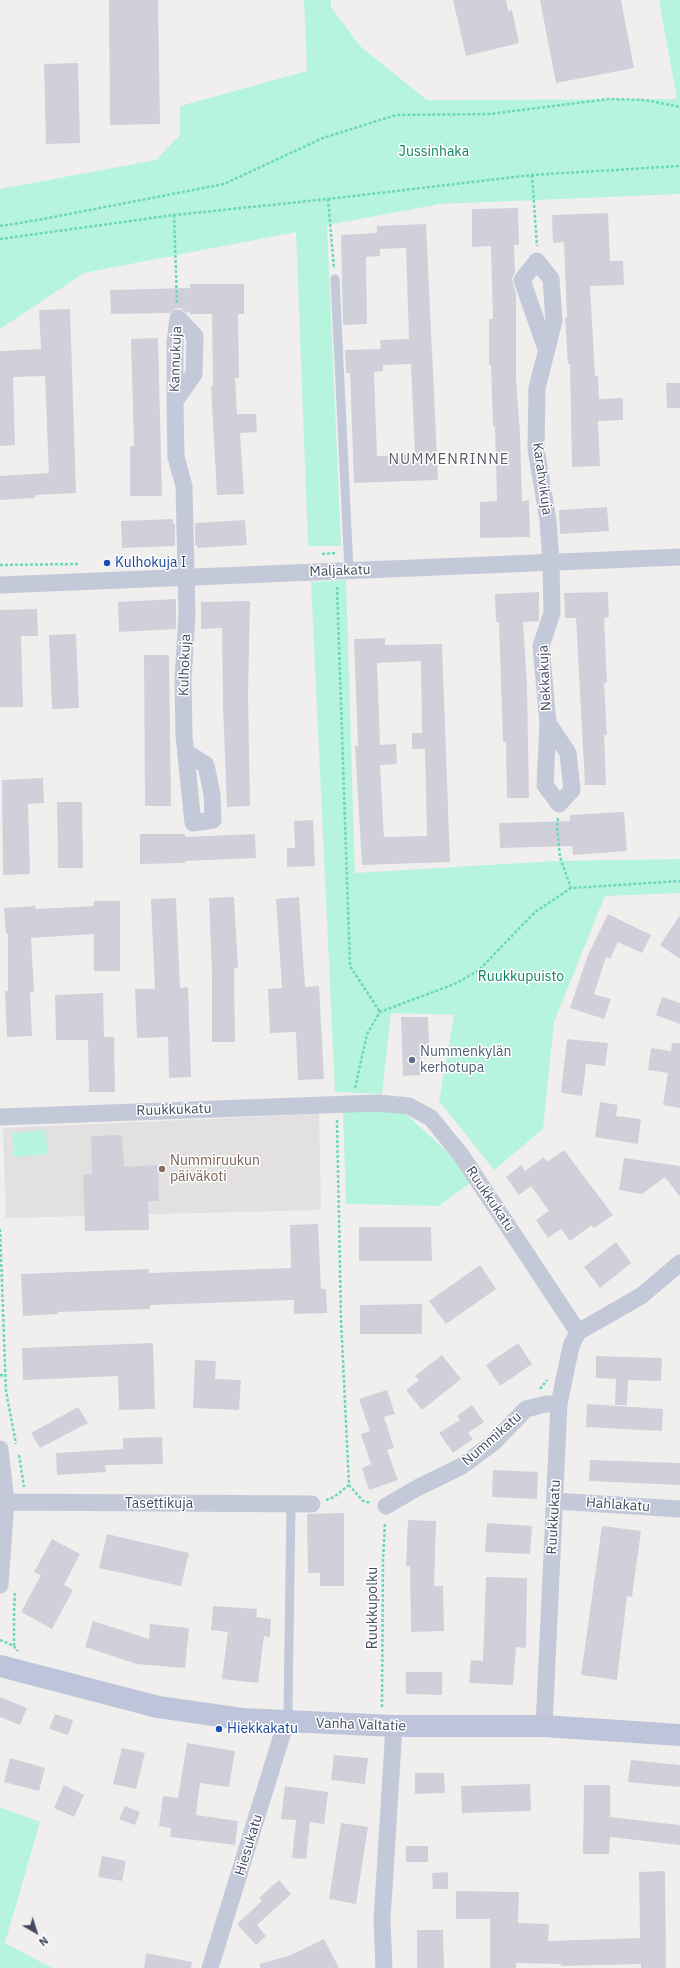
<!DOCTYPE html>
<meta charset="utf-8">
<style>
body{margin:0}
#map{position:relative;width:680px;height:1968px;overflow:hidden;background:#f1efee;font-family:"IBM Plex Sans",sans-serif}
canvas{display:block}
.north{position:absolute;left:16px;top:1912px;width:40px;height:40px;-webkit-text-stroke:3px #fff;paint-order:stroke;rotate:141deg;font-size:11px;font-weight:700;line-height:16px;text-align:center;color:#444b5e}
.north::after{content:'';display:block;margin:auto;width:14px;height:18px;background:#444b5e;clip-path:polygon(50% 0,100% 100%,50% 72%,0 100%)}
</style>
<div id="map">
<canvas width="680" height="1968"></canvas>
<div class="north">N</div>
</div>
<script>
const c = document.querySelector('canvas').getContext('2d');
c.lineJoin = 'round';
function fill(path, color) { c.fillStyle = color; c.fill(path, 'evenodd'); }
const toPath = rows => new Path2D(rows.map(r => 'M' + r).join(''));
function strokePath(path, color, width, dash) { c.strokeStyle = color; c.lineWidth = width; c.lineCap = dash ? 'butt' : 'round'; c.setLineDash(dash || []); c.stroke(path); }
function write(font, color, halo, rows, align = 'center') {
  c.font = font + ' "IBM Plex Sans",sans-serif'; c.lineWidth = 3; c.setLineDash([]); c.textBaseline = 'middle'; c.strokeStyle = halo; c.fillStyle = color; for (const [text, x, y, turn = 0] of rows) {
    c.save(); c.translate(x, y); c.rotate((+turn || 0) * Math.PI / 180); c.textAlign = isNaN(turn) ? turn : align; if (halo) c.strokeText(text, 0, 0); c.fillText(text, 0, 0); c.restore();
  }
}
fill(toPath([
 [319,1114,321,1210,6,1218,3,1128]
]), '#e2e0e0');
fill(toPath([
 [304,0,331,0,331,7,360,46,427,100,677,99,659,0,680,0,680,194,440,204,327,225,341,546,308,546,296,232,84,273,0,329,0,189,156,160,180,135,180,106,307,71],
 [346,580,355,873,554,861,680,859,680,893,605,896,554,1022,543,1129,494,1170,439,1101,454,1015,391,1013,382,1094,335,1092,311,582],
 [379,1108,407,1115,457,1161,470,1183,439,1206,346,1204,343,1110],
 [45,1130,48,1154,14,1157,12,1133],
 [0,1807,40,1822,5,1943,52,1968,0,1968]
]), '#b7f4de');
fill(toPath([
 [109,0,158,0,160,124,110,125],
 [453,0,506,0,508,11,512,10,519,43,466,56],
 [540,0,621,0,634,68,556,83],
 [78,63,80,143,46,144,44,64],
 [518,208,519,245,514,245,515,272,512,279,516,293,516,379,520,433,522,501,529,500,530,537,480,538,480,502,497,501,495,426,493,426,491,365,489,365,489,319,493,319,491,246,472,247,472,209],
 [608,213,610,261,623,261,624,285,590,286,595,376,598,376,599,399,623,398,623,420,598,421,600,466,572,467,570,364,568,364,565,318,567,318,564,242,553,243,552,215],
 [426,224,438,480,354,483,350,373,346,373,345,350,381,349,380,340,409,339,406,248,380,249,380,256,366,257,367,324,343,325,341,235,377,233,377,226],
 [411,364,415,455,377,456,374,372,383,371,383,365],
 [190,284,244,284,244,314,238,314,239,378,235,378,237,414,256,414,257,432,240,433,244,494,217,495,211,386,213,386,212,314,190,314,190,312,187,313,180,308,175,309,170,313,111,314,110,290,190,288],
 [70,309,76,493,35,495,35,498,0,500,0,476,49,473,45,376,13,377,15,445,0,446,0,351,41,349,39,310],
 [158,338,162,496,130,496,130,446,134,446,131,339],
 [666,383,680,383,680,408,667,408],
 [607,507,609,531,560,534,559,510],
 [173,519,173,524,175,524,175,546,122,548,121,521],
 [245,520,247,545,197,548,197,545,195,545,195,523],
 [539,592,539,621,523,622,527,685,529,798,507,798,506,742,503,742,499,622,496,622,495,594],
 [608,592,609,617,604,618,607,683,604,683,607,735,604,735,606,785,585,785,576,618,565,618,564,593],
 [176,599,176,629,119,632,118,602],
 [250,601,248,695,250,806,227,807,223,705,222,628,201,629,201,602],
 [37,609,38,636,21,636,23,707,0,707,0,610],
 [76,634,79,708,52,709,49,635],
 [385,638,385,645,442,644,450,862,362,865,355,746,358,746,354,639],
 [421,661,422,733,412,733,412,749,425,749,427,836,384,837,380,765,397,764,396,744,380,745,377,663],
 [144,655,169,655,171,806,145,806],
 [43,778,44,803,28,804,30,874,3,875,2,780],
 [57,802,82,802,83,868,58,868],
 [624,812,627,851,573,855,572,846,500,848,499,823,570,821,570,815],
 [313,820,315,866,287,867,287,848,295,848,294,821],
 [140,834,185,834,185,837,255,834,256,858,185,861,185,863,140,864],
 [234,897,238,968,234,968,235,1042,212,1042,212,973,209,898],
 [299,897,305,987,319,986,324,1079,298,1080,296,1032,270,1033,268,989,282,988,276,899],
 [176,898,180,988,188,987,191,1077,169,1078,168,1037,137,1038,135,989,155,989,151,899],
 [94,901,120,901,120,971,94,971,94,934,31,938,34,992,30,992,32,1036,7,1037,5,991,8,991,8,934,6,934,4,908,35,906,36,909,94,906],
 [608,914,651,935,642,953,618,942,610,959,606,957,594,994,611,999,604,1019,570,1008,588,955],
 [680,915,680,959,660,945],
 [103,993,104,1037,114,1037,115,1092,89,1092,88,1040,56,1040,55,995],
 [662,997,680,1003,680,1024,656,1015],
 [401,1017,428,1017,429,1045,421,1045,421,1075,403,1076],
 [567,1039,608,1043,605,1066,586,1064,582,1096,561,1093],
 [672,1043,680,1043,680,1108,663,1105,668,1073,648,1070,651,1048,671,1051],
 [600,1102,618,1105,616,1116,641,1119,638,1144,595,1137],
 [122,1135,124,1167,158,1165,159,1201,148,1201,149,1230,85,1231,83,1175,92,1174,91,1136],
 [564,1150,613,1215,594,1228,592,1225,570,1241,561,1229,548,1238,536,1220,549,1211,531,1186,519,1195,506,1177,521,1165,525,1171,544,1157,547,1162],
 [624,1158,680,1166,680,1197,665,1177,642,1194,619,1190],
 [318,1224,321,1289,326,1289,327,1313,294,1314,294,1300,150,1305,150,1309,58,1312,58,1314,23,1316,21,1274,149,1269,149,1273,291,1268,290,1225],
 [359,1227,431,1227,432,1261,359,1261],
 [616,1242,631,1263,600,1288,584,1267],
 [480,1265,496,1289,446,1324,429,1301],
 [422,1304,422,1334,360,1334,360,1305],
 [153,1343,155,1409,119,1410,118,1376,23,1380,22,1348],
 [518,1343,532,1364,500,1386,486,1365],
 [442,1355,461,1379,422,1410,406,1390,419,1380,415,1376],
 [596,1356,662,1358,661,1381,628,1380,627,1405,615,1405,616,1379,596,1378],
 [195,1360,216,1361,215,1379,241,1380,239,1410,193,1408],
 [387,1390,395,1414,384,1417,394,1448,387,1450,398,1480,369,1490,362,1468,371,1464,361,1434,370,1431,359,1399],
 [587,1404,663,1409,662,1431,586,1427],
 [472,1405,484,1422,468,1433,473,1439,453,1453,439,1433,460,1420,457,1416],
 [78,1407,88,1423,40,1448,31,1433],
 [162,1437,163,1464,105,1465,106,1472,57,1475,56,1453,123,1449,123,1438],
 [590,1460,680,1463,680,1485,589,1481],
 [493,1470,538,1472,537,1499,492,1497],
 [344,1513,344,1586,320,1586,320,1573,308,1573,307,1514],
 [408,1520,436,1521,434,1586,443,1586,444,1631,411,1632,410,1566,406,1566],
 [487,1523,532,1526,530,1554,485,1552],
 [602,1526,641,1531,632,1597,627,1596,617,1680,581,1675],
 [107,1534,189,1553,181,1586,99,1568],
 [52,1539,80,1554,64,1585,73,1590,52,1629,21,1612,41,1575,34,1572],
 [486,1577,527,1578,526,1648,516,1647,513,1685,469,1683,471,1660,483,1661],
 [213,1606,257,1609,256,1617,271,1619,270,1637,264,1636,258,1683,222,1679,228,1632,211,1630],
 [93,1621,149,1639,150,1624,189,1628,185,1668,137,1664,85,1647],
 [406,1672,442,1672,442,1695,406,1694],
 [0,1697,27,1708,20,1725,0,1717],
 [55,1714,73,1720,68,1735,49,1729],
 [187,1743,235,1751,229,1787,200,1783,196,1815,238,1821,235,1845,170,1837,171,1828,159,1826,163,1796,178,1798],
 [122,1748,145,1753,136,1789,113,1784],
 [334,1755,368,1758,365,1784,331,1780],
 [10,1758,45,1768,39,1791,4,1782],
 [631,1760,680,1765,680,1787,628,1782],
 [415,1773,444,1773,445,1793,415,1794],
 [530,1784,531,1811,462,1813,461,1786],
 [64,1785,84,1795,74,1817,54,1808],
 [584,1785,610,1785,610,1817,680,1825,680,1845,610,1837,609,1854,583,1854],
 [285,1786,328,1792,324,1824,310,1822,306,1859,292,1858,296,1820,281,1819],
 [125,1806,140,1812,135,1825,119,1819],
 [341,1823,368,1827,356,1904,329,1899],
 [406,1846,428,1846,428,1862,406,1862],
 [102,1856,126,1861,122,1881,98,1877],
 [665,1871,666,1968,641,1968,641,1964,561,1966,561,1964,516,1963,516,1968,490,1968,490,1919,456,1919,456,1891,519,1892,518,1923,549,1924,548,1941,640,1938,639,1872],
 [448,1872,448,1889,433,1889,432,1873],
 [279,1880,291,1894,257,1925,266,1936,256,1945,237,1924,262,1901,259,1898],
 [417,1930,443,1930,444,1968,417,1968],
 [324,1939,339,1968,260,1968,260,1964,291,1955],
 [146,1953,192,1962,191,1968,144,1968]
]), '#d0d0da');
strokePath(toPath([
 [532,175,537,246],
 [328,199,334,269],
 [174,215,177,303],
 [0,226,38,220,224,184,323,138,396,115,490,114,609,99,645,100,680,107],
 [0,239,174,215,328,199,532,175,680,166],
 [322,554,337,553],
 [0,565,79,564],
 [337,587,350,966,380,1012],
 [558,818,557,826,560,857,571,888],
 [355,1088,367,1034,380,1012,457,983,479,970,535,912,571,888,680,881],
 [337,1120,341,1320,349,1485,363,1501,371,1503],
 [0,1229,6,1391,16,1444],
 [0,1375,6,1376],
 [540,1389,547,1380],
 [19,1455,24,1487],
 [326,1500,334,1497,349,1485],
 [0,1640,14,1646,18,1651],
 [14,1646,14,1612,15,1592],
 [382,1707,383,1561,385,1522]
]), '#6bd7bd', 2.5, [3, 2]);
strokePath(toPath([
 [335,279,349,570],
 [286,1721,288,1710,291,1505]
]), '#c3c9d8', 9);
strokePath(toPath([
 [546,349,522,280,537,261,551,279,554,321,537,388,536,449,548,520,551,562,552,613,541,646,548,723,545,785,559,804,572,790,568,753,548,723],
 [175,401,175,342,178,318,195,336,194,374,175,401,176,457,184,486,187,614,183,679,184,736,193,823,213,820,212,794,206,765,186,752],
 [0,585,680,557],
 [0,1117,378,1103,409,1106,431,1118,461,1155,578,1332,571,1346,559,1404,544,1726],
 [578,1332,641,1296,680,1263],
 [0,1449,6,1502,0,1585],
 [555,1501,680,1509],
 [6,1502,312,1504],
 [386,1506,417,1488,462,1466,493,1443,526,1409,546,1404,559,1404],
 [210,1968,286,1722],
 [384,1968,382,1920,394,1726]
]), '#c3c9d8', 17);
strokePath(toPath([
 [0,1666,158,1707,242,1719,394,1726,544,1726,680,1735]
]), '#bec5da', 22);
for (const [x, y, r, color] of [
 [107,563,4,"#1a4fb4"],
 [412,1060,4,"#5c6f8a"],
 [162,1169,4,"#8d6e63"],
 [219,1729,4,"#1a4fb4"]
]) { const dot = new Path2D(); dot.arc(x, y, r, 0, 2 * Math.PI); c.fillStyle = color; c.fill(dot); strokePath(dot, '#fff', 1.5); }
write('14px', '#0b8366', '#fff', [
 ["Jussinhaka",434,152],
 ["Ruukkupuisto",521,977]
]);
write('14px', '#444b5e', '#fff', [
 ["Kannukuja",176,359,-88],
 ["Karahvikuja",542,479,82],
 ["Maljakatu",340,571,-2],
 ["Kulhokuja",185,665,-88],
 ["Nekkakuja",545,678,-93],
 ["Ruukkukatu",174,1110,-2],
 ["Ruukkukatu",490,1199,56],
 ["Nummikatu",492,1439,-41],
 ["Tasettikuja",159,1504],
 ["Hahlakatu",618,1505,4],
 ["Ruukkukatu",554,1517,-87],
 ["Ruukkupolku",373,1608,-90],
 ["Vanha Valtatie",361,1725,2],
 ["Hiesukatu",249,1845,-73]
]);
write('14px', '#164399', '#fff', [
 ["Kulhokuja I",115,563],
 ["Hiekkakatu",227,1729]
], 'left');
write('14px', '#4e5e75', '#fff', [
 ["Nummenkylän",420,1052],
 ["kerhotupa",420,1068]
], 'left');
write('14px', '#785e54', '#fff', [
 ["Nummiruukun",170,1161],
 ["päiväkoti",170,1177]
], 'left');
c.letterSpacing = '1px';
write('15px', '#5a5c64', '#fff', [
 ["NUMMENRINNE",449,460]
]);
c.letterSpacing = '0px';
</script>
